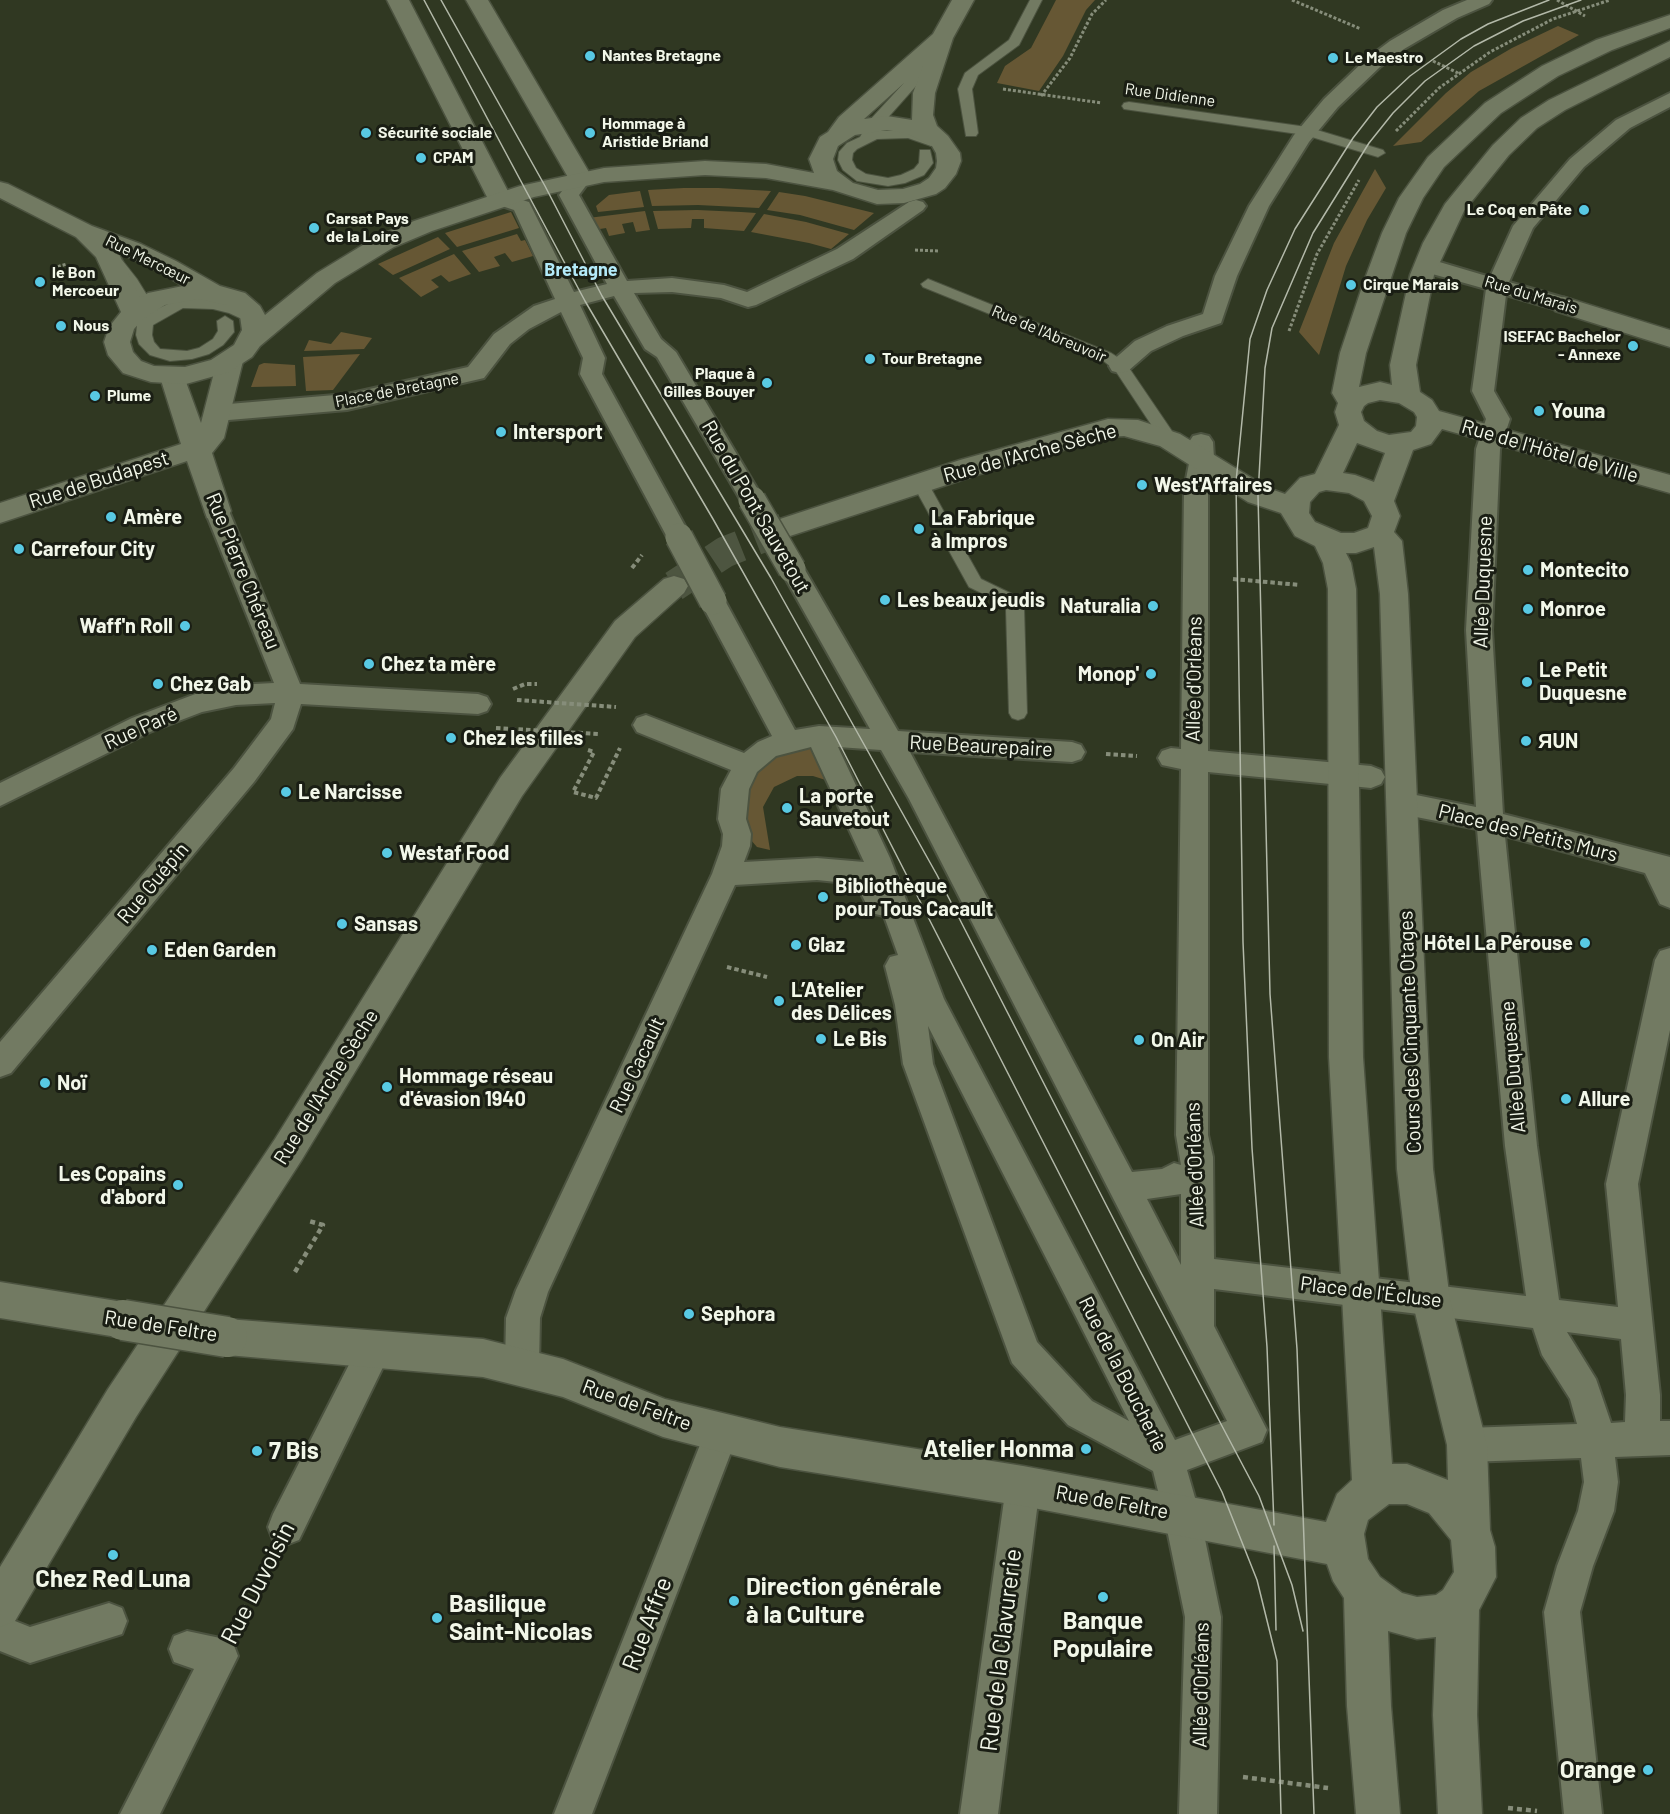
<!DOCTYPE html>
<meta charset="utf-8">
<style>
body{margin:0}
canvas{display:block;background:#303822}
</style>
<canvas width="1670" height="1814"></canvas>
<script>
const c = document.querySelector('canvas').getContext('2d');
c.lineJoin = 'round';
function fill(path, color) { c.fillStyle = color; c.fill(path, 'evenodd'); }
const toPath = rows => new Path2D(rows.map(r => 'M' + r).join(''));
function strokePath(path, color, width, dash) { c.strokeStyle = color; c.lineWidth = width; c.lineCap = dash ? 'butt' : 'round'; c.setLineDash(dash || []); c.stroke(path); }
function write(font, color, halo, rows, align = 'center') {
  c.font = font + ' Barlow,sans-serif'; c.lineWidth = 6; c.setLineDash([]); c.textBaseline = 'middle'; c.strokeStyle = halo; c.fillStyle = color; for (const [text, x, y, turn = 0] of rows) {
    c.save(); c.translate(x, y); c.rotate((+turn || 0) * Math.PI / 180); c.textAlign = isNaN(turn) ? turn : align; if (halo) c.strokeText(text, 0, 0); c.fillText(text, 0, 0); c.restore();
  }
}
fill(toPath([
 [1056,0,1095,0,1086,10,1063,56,1039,91,997,83,1005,66,1031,48],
 [1558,26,1579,35,1479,91,1421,142,1393,146,1446,93,1471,72,1512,48],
 [1375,169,1386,188,1367,220,1346,266,1319,355,1299,332,1334,243],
 [684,188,718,188,771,191,759,208,698,205,652,206,648,190],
 [640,191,644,207,598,212,596,206,609,195],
 [779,192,805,196,874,213,854,230,800,215,767,210],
 [697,210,741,212,756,213,744,231,704,228,704,219,692,219,691,228,658,229,653,211],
 [645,211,650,230,636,232,633,222,622,224,625,233,609,236,606,228,594,230,588,218],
 [511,212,519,228,457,247,445,233],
 [764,214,806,222,849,234,831,249,809,243,751,232],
 [517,234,521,241,525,240,533,256,512,262,505,253,494,257,500,266,479,272,462,251],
 [438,237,450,249,393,275,378,264],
 [454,254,471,274,449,282,441,275,431,280,439,287,421,297,399,278],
 [341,332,372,338,364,349,304,351,309,340,331,344],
 [360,354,333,390,306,391,303,357],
 [264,363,295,365,296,386,251,387,259,365],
 [815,743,835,783,813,776,797,776,774,787,763,807,770,850,757,847,750,839,742,820,748,777,772,754]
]), '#665734');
strokePath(toPath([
 [674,586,725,552,790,526]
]), '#4d5540', 31, [31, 16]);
const service = toPath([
 [1030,0,1042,0,1019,45,978,75,972,89,978,133,976,136,966,136,958,89,965,73,1009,40,1030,0],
 [927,48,933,52,916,86,876,131,909,130,936,139,938,142,931,146,908,138,877,139,857,149,853,153,852,160,856,168,866,174,888,178,901,175,914,169,919,163,920,150,930,150,933,163,924,175,905,183,888,186,857,181,843,170,838,160,839,152,847,143,860,137,869,121,903,84,922,49,927,48],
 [1129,102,1307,127,1383,150,1385,153,1378,157,1305,135,1124,109,1122,106,1124,103,1129,102],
 [117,259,122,260,137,279,153,305,153,311,181,298,213,299,239,306,263,320,255,325,229,313,213,309,183,308,153,325,152,335,154,342,160,349,187,351,199,348,213,339,218,331,217,321,225,316,233,321,234,332,223,345,209,354,192,359,170,361,150,355,139,344,136,335,139,305,110,263,117,259],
 [928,279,1111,353,1125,362,1178,440,1176,444,1164,444,1115,370,1101,359,923,287,921,284,928,279],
 [920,477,926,479,928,483,944,512,942,516,930,516,928,512,912,483,914,479,920,477],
 [956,543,962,545,981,579,1012,594,1024,607,1027,713,1024,718,1018,720,1012,718,1009,713,1006,609,1000,602,969,587,948,549,950,545,956,543]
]);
const pedestrian = toPath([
 [1467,0,1492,0,1489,4,1457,18,1404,49,1380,67,1338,107,1309,142,1269,206,1237,276,1221,323,1183,336,1151,351,1128,371,1120,373,1112,371,1109,366,1112,361,1135,341,1167,326,1203,314,1215,276,1249,206,1294,135,1324,99,1366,59,1390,41,1443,10,1467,0],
 [1670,93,1670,107,1630,128,1584,167,1533,228,1509,282,1572,300,1575,305,1572,310,1564,312,1506,295,1494,391,1510,419,1500,449,1492,630,1503,814,1670,857,1670,908,1660,904,1645,873,1505,836,1537,1146,1559,1300,1618,1307,1606,1184,1655,960,1660,951,1670,948,1670,1030,1638,1184,1660,1395,1660,1421,1670,1421,1670,1455,1615,1457,1618,1482,1614,1511,1593,1566,1580,1612,1602,1814,1564,1814,1544,1612,1557,1566,1578,1511,1584,1482,1581,1458,1467,1462,1455,1457,1450,1445,1455,1433,1467,1428,1577,1424,1570,1399,1542,1355,1533,1328,1214,1289,1214,1326,1267,1430,1262,1442,1187,1470,1200,1515,1221,1617,1217,1814,1179,1814,1185,1617,1164,1515,1153,1471,1068,1425,1012,1363,903,1064,895,1005,885,966,890,957,898,955,884,916,871,913,856,884,817,880,735,885,548,1292,540,1318,539,1366,534,1377,522,1382,510,1377,505,1366,506,1318,516,1290,712,874,722,846,723,834,718,819,721,789,731,770,637,732,633,725,637,718,646,715,744,753,758,742,772,736,700,601,704,595,713,592,722,595,795,730,819,726,870,729,780,569,783,563,792,560,801,563,898,731,1072,742,1081,745,1085,752,1081,759,1072,762,910,752,1132,1172,1162,1169,1174,1163,1181,1165,1176,1135,1181,769,1162,765,1158,758,1162,751,1171,748,1181,749,1184,490,1190,458,1189,442,1193,436,1201,434,1209,436,1213,442,1214,458,1208,490,1208,751,1371,766,1381,770,1385,777,1381,784,1371,788,1208,772,1208,1135,1213,1157,1214,1259,1526,1296,1505,1146,1477,829,1401,814,1391,811,1387,803,1391,795,1401,792,1476,807,1466,630,1476,449,1486,419,1472,391,1486,289,1418,270,1415,265,1418,260,1426,258,1490,277,1513,226,1570,159,1616,120,1670,93],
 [811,747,864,862,817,858,744,862,750,846,751,834,746,819,749,789,757,772,776,756,811,747],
 [838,747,881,750,909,799,1227,1421,1175,1440,944,999,890,858,838,747],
 [928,1026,1129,1421,1092,1401,1037,1342,933,1064,928,1026],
 [1181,1194,1181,1265,1147,1199,1181,1194],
 [1567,1332,1621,1339,1626,1395,1625,1422,1611,1423,1596,1379,1567,1332],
 [581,173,588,175,591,179,579,195,627,281,672,278,724,285,747,292,837,249,909,202,916,200,923,202,926,206,923,210,853,259,756,305,748,307,721,298,672,292,634,293,661,339,676,352,764,500,760,506,752,508,744,506,657,357,645,349,614,296,580,305,605,358,602,374,691,537,688,543,679,546,670,543,667,537,580,374,583,358,561,312,529,329,510,344,484,378,347,410,217,421,209,418,206,413,209,408,217,405,347,394,468,367,494,334,534,306,555,299,514,210,493,203,490,199,493,195,500,193,529,202,574,292,607,284,559,195,574,175,581,173],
 [217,503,226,505,229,511,300,684,478,694,487,697,491,704,487,711,478,714,301,704,293,729,254,782,11,1073,0,1077,0,1042,234,768,271,719,275,703,236,705,202,712,150,732,0,806,0,783,132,718,198,693,236,685,274,683,205,511,208,505,217,503],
 [374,1334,386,1339,391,1350,386,1361,299,1540,286,1545,273,1540,268,1527,273,1514,362,1339,374,1334],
 [721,1417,733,1422,738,1434,592,1814,554,1814,709,1422,721,1417],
 [1023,1469,1035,1474,1040,1486,998,1814,960,1814,1006,1486,1011,1474,1023,1469],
 [109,1603,122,1608,127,1621,122,1634,30,1663,0,1651,0,1615,30,1627,109,1603],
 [187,1631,220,1638,233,1643,238,1656,160,1814,120,1814,194,1669,174,1662,169,1649,174,1636,187,1631]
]);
const minor = toPath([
 [1670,15,1670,28,1612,50,1558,76,1501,113,1444,167,1423,198,1406,233,1366,353,1359,387,1380,382,1392,385,1390,365,1410,275,1423,243,1445,204,1493,145,1521,118,1549,100,1670,41,1670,57,1565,110,1537,128,1509,155,1464,211,1434,275,1416,365,1420,392,1432,400,1439,411,1670,475,1670,493,1442,429,1431,444,1413,450,1394,501,1400,516,1394,532,1402,541,1408,594,1433,1169,1450,1300,1487,1445,1490,1530,1495,1547,1496,1577,1479,1610,1477,1715,1482,1814,1438,1814,1433,1715,1436,1637,1417,1639,1388,1631,1391,1706,1400,1814,1356,1814,1347,1706,1344,1598,1333,1581,1327,1564,1023,1506,780,1467,663,1437,563,1397,483,1377,227,1355,213,1350,208,1337,213,1324,227,1319,483,1339,563,1359,665,1399,780,1427,1023,1466,1326,1522,1337,1494,1352,1480,1329,1057,1328,589,1323,563,1315,546,1295,536,1281,513,1248,502,1160,446,1124,436,1108,437,980,474,790,536,780,533,776,526,780,519,960,460,1108,419,1138,420,1180,434,1268,488,1285,494,1300,478,1315,474,1339,425,1335,412,1338,403,1332,393,1340,353,1363,284,1382,233,1399,198,1428,157,1485,103,1542,66,1596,40,1670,15],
 [1380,400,1399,403,1414,412,1417,417,1416,426,1411,432,1389,435,1377,431,1364,421,1361,412,1364,406,1368,403,1380,400],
 [1357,443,1385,453,1374,482,1355,475,1343,473,1357,443],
 [1326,490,1349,493,1364,501,1372,516,1368,528,1354,533,1341,533,1315,522,1309,513,1310,502,1319,492,1326,490],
 [1374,547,1380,594,1397,1169,1412,1300,1447,1445,1448,1480,1407,1464,1392,1464,1363,1057,1356,589,1351,563,1346,553,1356,553,1374,547],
 [1389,1504,1407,1504,1429,1513,1451,1540,1454,1572,1443,1590,1436,1595,1417,1597,1402,1593,1380,1577,1368,1559,1364,1534,1368,1520,1389,1504],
 [1564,297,1670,330,1670,347,1555,311,1551,305,1555,299,1564,297],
 [230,353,239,355,243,361,224,438,212,453,231,511,227,518,217,521,207,518,187,461,0,523,0,503,181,444,160,377,164,371,173,369,182,371,201,423,217,361,221,355,230,353],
 [674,576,684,579,688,586,684,593,635,637,522,796,301,1161,136,1417,15,1621,0,1627,0,1567,108,1389,275,1139,500,778,615,621,664,579,674,576],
 [0,1282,123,1302,137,1307,142,1320,137,1333,123,1338,0,1318,0,1282]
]);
const tertiary = toPath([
 [387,0,409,0,512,199,508,204,500,206,492,204,488,199,387,0],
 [466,0,488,0,593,179,589,184,581,186,573,184,569,179,466,0]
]);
const secondary = toPath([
 [952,0,974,0,953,38,935,93,933,115,937,126,948,136,960,153,961,161,956,174,945,188,936,194,904,203,877,204,833,190,766,178,705,175,604,182,534,197,432,231,394,247,335,283,260,346,252,357,229,372,186,384,151,382,123,373,108,355,104,342,109,327,121,312,96,257,76,237,0,198,0,182,8,184,92,226,141,244,176,261,220,286,245,293,260,306,265,315,317,273,376,237,414,221,520,186,604,168,705,161,766,164,814,173,809,159,820,137,828,132,839,117,933,34,952,0],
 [923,66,913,93,912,120,887,116,864,119,923,66],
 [887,130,906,133,932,146,936,153,937,161,936,168,929,178,920,184,903,189,878,190,853,183,837,171,833,159,838,146,855,135,887,130],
 [118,252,158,271,183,286,148,293,140,298,118,252],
 [198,299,227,305,240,316,242,330,234,345,211,360,185,367,154,366,141,361,133,352,130,342,134,329,143,319,165,305,198,299]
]);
strokePath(service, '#4c5340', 2);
strokePath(pedestrian, '#4c5340', 4);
strokePath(minor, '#4c5340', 3);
strokePath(tertiary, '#4c5340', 3);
strokePath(secondary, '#4c5340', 3);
strokePath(toPath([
 [1292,0,1361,29],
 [1557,0,1585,16],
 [1433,61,1458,73],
 [1003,89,1102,103],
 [1041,96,1070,58,1092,14,1106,0],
 [1396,131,1439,88,1490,52,1553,19,1610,0],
 [915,250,938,251],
 [53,268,67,264],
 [1289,331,1317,254,1359,180]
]), '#868d7a', 3, [3, 2]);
strokePath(toPath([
 [632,568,642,555],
 [1233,579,1300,585],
 [513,689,525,684,537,684],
 [588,750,594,752,573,792,596,798,620,748],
 [1106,754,1137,756],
 [727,967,767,977]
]), '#868d7a', 4, [4.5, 3]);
strokePath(toPath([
 [295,1272,323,1225,309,1221],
 [240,1618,267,1566],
 [1243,1777,1328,1788],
 [1508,1808,1537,1811]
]), '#868d7a', 4.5, [5, 4]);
fill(service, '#727a62');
fill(pedestrian, '#727a62');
fill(minor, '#727a62');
fill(tertiary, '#727a62');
fill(secondary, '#727a62');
strokePath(toPath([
 [424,0,585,301,713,519,836,737,1222,1492,1257,1580,1277,1661,1281,1814],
 [441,0,545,186,602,296,771,578,937,875,1138,1267,1259,1496,1292,1585,1303,1631],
 [1274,1525,1267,1347,1252,1148,1243,942,1236,482,1250,339,1267,290,1295,229,1353,138,1377,107,1410,76,1461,39,1488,24,1549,0],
 [1274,1546,1276,1630],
 [1314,1814,1297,1349,1270,994,1258,495,1265,368,1272,328,1313,233,1369,143,1393,113,1425,81,1474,46,1523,21,1581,0]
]), '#b3b9a9', 1.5);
const pedestrianBridge = toPath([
 [752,500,792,569],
 [679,537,713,601]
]);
const minorBridge = toPath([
 [123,1320,227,1337]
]);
strokePath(pedestrianBridge, '#4c5340', 30, []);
strokePath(minorBridge, '#4c5340', 43, []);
strokePath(toPath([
 [517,700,616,707],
 [496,728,598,734]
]), '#868d7a', 4, [4.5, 3]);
strokePath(pedestrianBridge, '#727a62', 27);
strokePath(minorBridge, '#727a62', 40);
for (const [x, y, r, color] of [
 [590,56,6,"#58c9e3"],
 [1333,58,6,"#58c9e3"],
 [366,133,6,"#58c9e3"],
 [590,133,6,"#58c9e3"],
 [421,158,6,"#58c9e3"],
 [1584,210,6,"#58c9e3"],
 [314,228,6,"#58c9e3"],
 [40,282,6,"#58c9e3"],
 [1351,285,6,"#58c9e3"],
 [61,326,6,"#58c9e3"],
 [1633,346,6,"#58c9e3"],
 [870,359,6,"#58c9e3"],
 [767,383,6,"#58c9e3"],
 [95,396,6,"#58c9e3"],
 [1539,411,6,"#58c9e3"],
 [501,432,6,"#58c9e3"],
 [1142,485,6,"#58c9e3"],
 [111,517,6,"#58c9e3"],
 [919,529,6,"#58c9e3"],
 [19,549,6,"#58c9e3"],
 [1528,570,6,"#58c9e3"],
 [885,600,6,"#58c9e3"],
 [1153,606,6,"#58c9e3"],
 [1528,609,6,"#58c9e3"],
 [185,626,6,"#58c9e3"],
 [369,664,6,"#58c9e3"],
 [1151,674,6,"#58c9e3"],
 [1527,682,6,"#58c9e3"],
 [158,684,6,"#58c9e3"],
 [451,738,6,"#58c9e3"],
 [1526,741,6,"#58c9e3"],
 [286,792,6,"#58c9e3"],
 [787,808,6,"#58c9e3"],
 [387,853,6,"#58c9e3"],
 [823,897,6,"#58c9e3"],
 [342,924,6,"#58c9e3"],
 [1585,943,6,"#58c9e3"],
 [796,945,6,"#58c9e3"],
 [152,950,6,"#58c9e3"],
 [779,1001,6,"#58c9e3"],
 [821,1039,6,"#58c9e3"],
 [1139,1040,6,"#58c9e3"],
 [45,1083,6,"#58c9e3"],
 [387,1087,6,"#58c9e3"],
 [1566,1099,6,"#58c9e3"],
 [178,1185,6,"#58c9e3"],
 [689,1314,6,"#58c9e3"],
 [1086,1449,6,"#58c9e3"],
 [257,1451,6,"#58c9e3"],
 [113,1555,6,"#58c9e3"],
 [1103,1597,6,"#58c9e3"],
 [734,1601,6,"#58c9e3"],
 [437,1618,6,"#58c9e3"],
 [1648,1770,6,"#58c9e3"]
]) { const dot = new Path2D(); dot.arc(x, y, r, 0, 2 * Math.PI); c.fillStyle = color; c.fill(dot); strokePath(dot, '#1a1e14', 2); }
write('bold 16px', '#f2f7e9', '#1a1e14', [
 ["Nantes Bretagne",602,56],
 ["Le Maestro",1345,58],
 ["Hommage à",602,124],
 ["Aristide Briand",602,142],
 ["Sécurité sociale",378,133],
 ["CPAM",433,158],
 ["Le Coq en Pâte",1572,210,"right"],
 ["Carsat Pays",326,219],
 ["de la Loire",326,237],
 ["le Bon",52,273],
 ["Mercoeur",52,291],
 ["Cirque Marais",1363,285],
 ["Nous",73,326],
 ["ISEFAC Bachelor",1621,337,"right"],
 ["- Annexe",1621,355,"right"],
 ["Tour Bretagne",882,359],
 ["Plaque à",755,374,"right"],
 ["Gilles Bouyer",755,392,"right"],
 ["Plume",107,396]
], 'left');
write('16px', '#f2f7e9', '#1a1e14', [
 ["Rue Didienne",1170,95,8],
 ["Rue Mercœur",148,260,26],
 ["Rue du Marais",1531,295,17],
 ["Rue de l'Abreuvoir",1049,334,23],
 ["Place de Bretagne",397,390,-11]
]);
write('bold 18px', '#b3eaf9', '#1a1e14', [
 ["Bretagne",581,270]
]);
write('bold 20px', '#f2f7e9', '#1a1e14', [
 ["Youna",1551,411],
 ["Intersport",513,432],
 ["West'Affaires",1154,485],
 ["Amère",123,517],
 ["La Fabrique",931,518],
 ["à Impros",931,541],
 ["Carrefour City",31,549],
 ["Montecito",1540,570],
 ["Les beaux jeudis",897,600],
 ["Naturalia",1141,606,"right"],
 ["Monroe",1540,609],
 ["Waff'n Roll",173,626,"right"],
 ["Chez ta mère",381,664],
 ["Le Petit",1539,670],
 ["Duquesne",1539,693],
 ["Monop'",1139,674,"right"],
 ["Chez Gab",170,684],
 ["Chez les filles",463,738],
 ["ЯUN",1538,741],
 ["Le Narcisse",298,792],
 ["La porte",799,796],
 ["Sauvetout",799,819],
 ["Westaf Food",399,853],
 ["Bibliothèque",835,886],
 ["pour Tous Cacault",835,909],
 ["Sansas",354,924],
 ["Hôtel La Pérouse",1573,943,"right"],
 ["Glaz",808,945],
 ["Eden Garden",164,950],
 ["L’Atelier",791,990],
 ["des Délices",791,1013],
 ["Le Bis",833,1039],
 ["On Air",1151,1040],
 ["Hommage réseau",399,1076],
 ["d'évasion 1940",399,1099],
 ["Noï",57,1083],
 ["Allure",1578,1099],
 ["Les Copains",166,1174,"right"],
 ["d'abord",166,1197,"right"],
 ["Sephora",701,1314]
], 'left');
write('20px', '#f2f7e9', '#1a1e14', [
 ["Rue de l'Hôtel de Ville",1550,451,16],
 ["Rue de l'Arche Sèche",1030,453,-15],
 ["Rue de Budapest",99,480,-18],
 ["Rue du Pont Sauvetout",756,507,60],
 ["Rue Pierre Chéreau",243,571,68],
 ["Allée Duquesne",1483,582,-88],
 ["Allée d'Orléans",1194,679,-89],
 ["Rue Paré",141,728,-24],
 ["Rue Beaurepaire",981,746,3],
 ["Place des Petits Murs",1528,833,14],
 ["Rue Guépin",153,883,-50],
 ["Cours des Cinquante Otages",1410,1032,-92],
 ["Rue Cacault",637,1065,-65],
 ["Allée Duquesne",1513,1067,-95],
 ["Rue de l'Arche Sèche",326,1087,-58],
 ["Allée d'Orléans",1195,1165,-92],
 ["Place de l'Écluse",1371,1292,7],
 ["Rue de Feltre",161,1326,9],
 ["Rue de la Boucherie",1123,1374,63],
 ["Rue de Feltre",637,1405,20],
 ["Rue de Feltre",1112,1502,10],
 ["Allée d'Orléans",1201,1685,-89]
]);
write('bold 24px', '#f2f7e9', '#1a1e14', [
 ["Atelier Honma",1074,1449,"right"],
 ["7 Bis",269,1451],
 ["Chez Red Luna",113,1579,"center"],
 ["Direction générale",746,1587],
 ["à la Culture",746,1615],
 ["Basilique",449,1604],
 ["Saint-Nicolas",449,1632],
 ["Banque",1103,1621,"center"],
 ["Populaire",1103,1649,"center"],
 ["Orange",1636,1770,"right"]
], 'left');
write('24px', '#f2f7e9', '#1a1e14', [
 ["Rue Duvoisin",258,1583,-63],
 ["Rue Affre",647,1624,-69],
 ["Rue de la Clavurerie",1001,1650,-83]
]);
</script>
